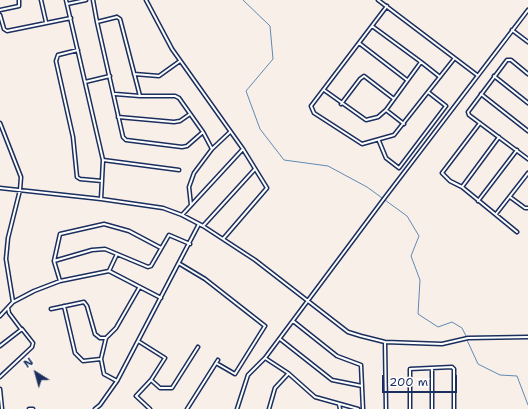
<!DOCTYPE html>
<style>
body{margin:0}
#map{position:relative;width:528px;height:409px;overflow:hidden;background:#f9efe9;font-family:"Shantell Sans",sans-serif}
canvas{display:block}
.north{position:absolute;left:16px;top:353px;width:40px;height:40px;-webkit-text-stroke:3px #fff;paint-order:stroke;rotate:323deg;font-size:11px;font-weight:700;line-height:16px;text-align:center;color:#1b2f5e}
.north::after{content:'';display:block;margin:auto;width:14px;height:18px;background:#1b2f5e;clip-path:polygon(50% 0,100% 100%,50% 72%,0 100%)}
.scale{position:absolute;left:382px;top:375px;width:75px;height:18px;box-sizing:border-box;border:2px solid #1b2f5e;border-top:0;padding-left:5px;font-size:12px;line-height:14px;white-space:nowrap;color:#1b2f5e;-webkit-text-stroke:3px #fff;paint-order:stroke}
</style>
<div id="map">
<canvas width="528" height="409"></canvas>
<div class="north">N</div>
<div class="scale">200 m</div>
</div>
<script>
const c = document.querySelector('canvas').getContext('2d');
c.lineJoin = 'round';
const toPath = rows => new Path2D(rows.map(r => 'M' + r).join(''));
function strokePath(path, color, width, dash) { c.strokeStyle = color; c.lineWidth = width; c.lineCap = dash ? 'butt' : 'round'; c.setLineDash(dash || []); c.stroke(path); }
strokePath(toPath([
 [243,0,270,26,273,59,246,91,260,129,284,160,328,166,367,187,407,216,419,236,411,256,420,280,418,314,438,327,452,322,462,328,466,336],
 [467,340,478,364,500,375,517,376,528,405]
]), '#5e8ab2', 1);
const street = toPath([
 [41,0,46,22],
 [66,0,103,160,101,199],
 [93,0,97,22],
 [146,0,172,49,243,149,267,188,223,239],
 [378,0,477,75],
 [67,4,86,0],
 [387,6,311,106,314,113,362,144,394,135,454,59],
 [0,10,19,6,19,0],
 [0,15,4,29,7,31,71,18],
 [117,17,120,19,140,96,175,96,179,98,203,132,187,146,182,147,126,140,123,137,97,22,117,17],
 [512,30,528,42],
 [359,43,407,80],
 [78,50,58,55,56,61,73,137,77,177,80,179,102,181],
 [421,62,440,77],
 [134,74,159,76,180,61],
 [528,74,511,60,507,60,468,112,469,115,528,159],
 [494,76,528,103],
 [85,82,110,76],
 [324,90,366,120,378,117,386,110,421,62,372,26],
 [115,94,140,96],
 [481,94,528,131],
 [341,104,360,79,364,76,394,99],
 [386,110,404,124],
 [118,117,174,122,180,121,190,114],
 [0,123,21,177,20,190,8,238,6,259,13,302],
 [203,132,212,149],
 [499,137,462,187,517,232],
 [379,141,386,158,399,168,446,106,428,92],
 [103,160,179,170],
 [462,187,450,181,442,173,480,123],
 [0,188,101,199,163,208,182,215,203,226,255,260,348,332,361,336,385,342,442,344,468,338,528,337],
 [510,197,525,208,528,208],
 [478,201,517,150],
 [191,205,189,187,194,173,212,149,230,132],
 [496,214,528,173],
 [182,215,243,149],
 [203,226,255,169],
 [54,261,92,250,105,249,117,254],
 [180,264,205,279,265,326,235,374,216,363],
 [109,271,117,254,148,267,151,266,169,235,190,244],
 [161,298,109,271,60,281,54,261,60,234,104,224,129,231,161,248],
 [64,306,75,353,83,361,101,359,104,374,117,381],
 [8,308,9,313,21,329],
 [51,309,84,302,87,306,95,334,100,338,106,338],
 [0,316,13,302,34,291,60,281],
 [293,321,337,356,361,365,363,409],
 [280,339,332,380,362,386],
 [138,341,165,358,151,380,136,396,150,409],
 [385,342,386,409],
 [0,346,22,329,33,343,32,347,0,377],
 [265,358,288,373,315,397,358,409],
 [101,359,106,338,116,328,139,288],
 [432,368,432,409],
 [151,380,160,388,172,388,198,347],
 [0,389,2,409],
 [339,404,340,409],
 [29,409,33,409],
 [95,409,100,405,117,381,199,224],
 [187,409,218,360],
 [237,409,248,375,265,358,386,196,528,10],
 [269,409,275,388,288,374],
 [410,409,410,369,452,367,454,369,454,409]
]);
strokePath(street, '#1b2f5e', 5);
strokePath(street, '#fff', 2);
</script>
